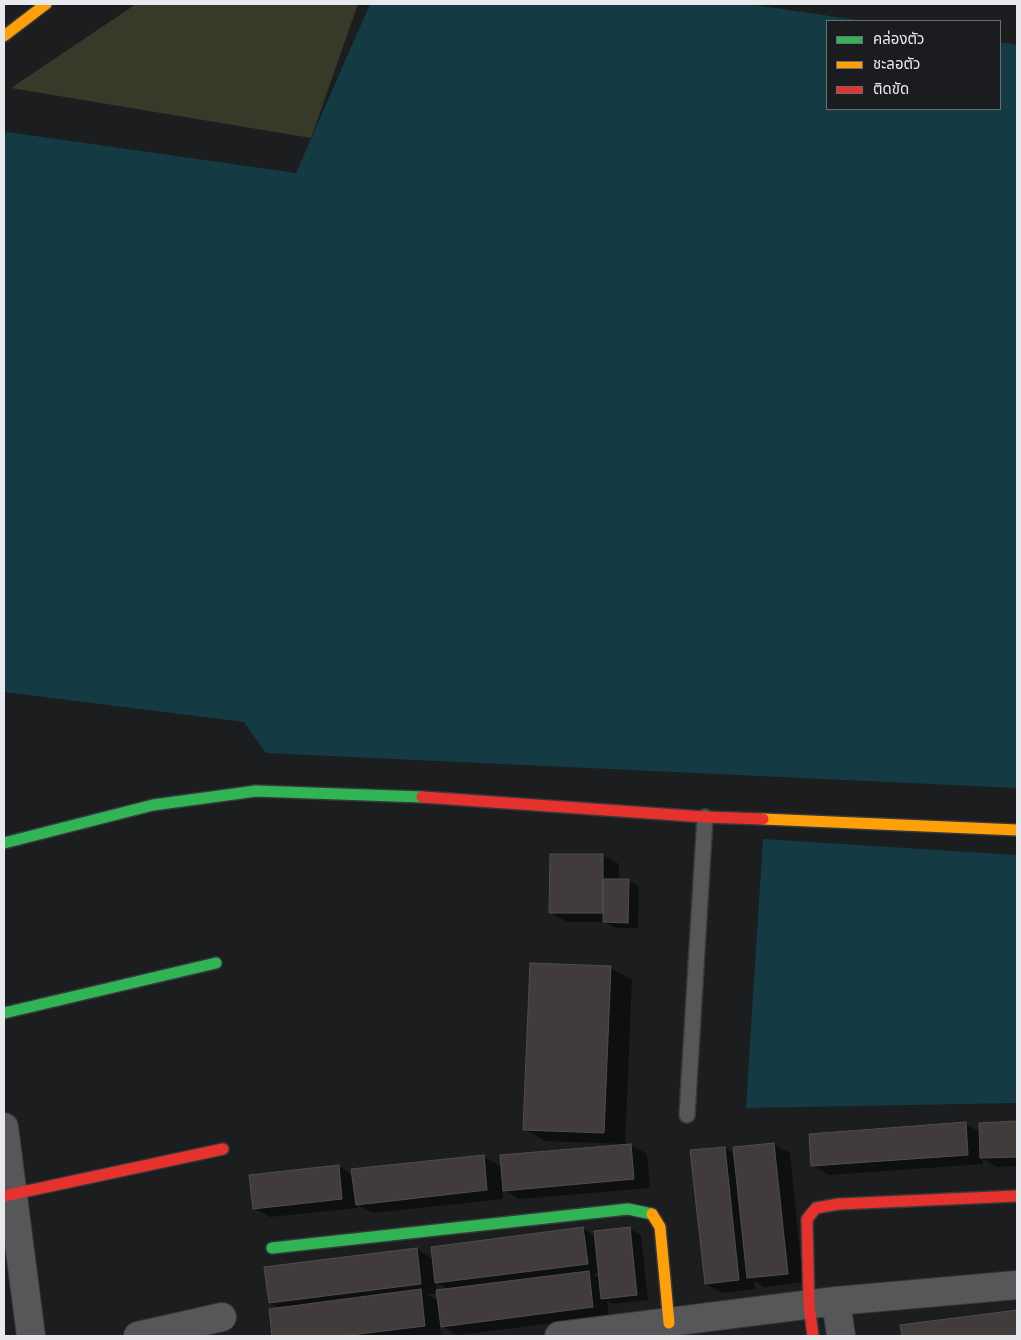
<!DOCTYPE html>
<meta charset="utf-8">
<style>
body{margin:0}
#map{position:relative;width:1021px;height:1340px;overflow:hidden;background:#1b1d1f;font-family:"Work Sans","Noto Sans Thai",sans-serif}
canvas{display:block}
.frame{position:absolute;inset:0;border:5px solid #e8e9ec;pointer-events:none}
.legend{position:absolute;left:826px;top:20px;width:175px;height:90px;box-sizing:border-box;background:#1a1c20;border:1px solid #6c6e72;margin:0;padding:6px 9px;list-style:none;font-size:15px;color:#e8e9ec}
.legend li{display:flex;align-items:center;gap:10px;height:25px}
.legend b{width:25px;border:1px solid #6c6e72}
</style>
<div id="map">
<canvas width="1021" height="1340"></canvas>
<div class="frame"></div>
<ul class="legend">
<li><b style="height:6px;background:#30b455"></b>คล่องตัว</li>
<li><b style="height:6px;background:#ff9f0a"></b>ชะลอตัว</li>
<li><b style="height:6px;background:#e5322d"></b>ติดขัด</li>
</ul>
</div>
<script>
const c = document.querySelector('canvas').getContext('2d');
c.lineJoin = 'round';
function fill(path, color) { c.fillStyle = color; c.fill(path, 'evenodd'); }
const toPath = rows => new Path2D(rows.map(r => 'M' + r).join(''));
function strokePath(path, color, width, dash) { c.strokeStyle = color; c.lineWidth = width; c.lineCap = dash ? 'butt' : 'round'; c.setLineDash(dash || []); c.stroke(path); }
fill(toPath([
 [136,4,358,4,311,138,11,88]
]), '#373a29');
fill(toPath([
 [370,4,748,4,864,21,827,21,827,109,1000,109,1000,42,1017,45,1017,788,266,753,244,722,4,692,4,134,7,132,296,173],
 [763,839,1017,855,1017,1103,746,1108]
]), '#143b43');
fill(toPath([
 [552,855,603,855,619,864,619,880,628,880,639,886,638,928,615,928,605,922,567,922,551,913],
 [611,968,632,980,625,1146,631,1145,647,1154,650,1188,520,1199,502,1189,503,1199,373,1213,358,1205,358,1208,270,1217,254,1208,339,1166,353,1175,483,1156,502,1167,623,1146,623,1144,545,1141,524,1129],
 [1017,1123,1017,1166,997,1167,983,1159,983,1164,829,1175,812,1165,965,1124,980,1132,980,1124],
 [774,1144,790,1153,803,1282,764,1287,754,1281,755,1289,722,1293,706,1284,725,1148,735,1154],
 [583,1229,595,1236,630,1229,641,1235,648,1300,613,1304,607,1301,609,1316,458,1335,440,1325,441,1335,429,1336,273,1336,270,1310,280,1309,270,1303,417,1249,433,1259],
 [599,1273,600,1279,592,1274],
 [436,1282,449,1290,437,1291],
 [438,1293,439,1301,427,1294],
 [1017,1312,1017,1336,903,1336,902,1326]
]), '#0007');
const building = toPath([
 [550,854,603,854,603,913,549,913,550,854],
 [603,879,629,879,628,923,603,922,603,879],
 [530,963,611,966,604,1133,523,1130,530,963],
 [1017,1121,1017,1157,980,1158,979,1123,1017,1121],
 [966,1122,968,1155,811,1166,809,1134,966,1122],
 [774,1143,788,1274,747,1278,733,1147,774,1143],
 [631,1144,634,1179,503,1191,500,1155,631,1144],
 [725,1147,739,1280,705,1284,690,1150,725,1147],
 [484,1155,487,1190,356,1205,351,1169,484,1155],
 [339,1165,342,1199,253,1209,249,1175,339,1165],
 [583,1227,588,1264,435,1283,431,1247,583,1227],
 [630,1227,637,1295,601,1299,594,1231,630,1227],
 [417,1248,421,1284,269,1303,264,1267,417,1248],
 [589,1271,593,1307,441,1327,436,1290,589,1271],
 [421,1289,425,1326,343,1336,272,1336,269,1309,421,1289],
 [1017,1310,1017,1336,902,1336,900,1325,1017,1310]
]);
fill(building, '#413b3b');
strokePath(building, '#4f4e4f', 1);
const lane = toPath([
 [687,1115,705,817]
]);
const street = toPath([
 [4,1127,31,1336],
 [138,1336,222,1317],
 [559,1336,836,1301],
 [841,1336,836,1301,1017,1285]
]);
const fast = toPath([
 [4,843,153,805,256,791,422,797],
 [4,1013,216,963],
 [272,1248,628,1209,652,1214]
]);
const slow = toPath([
 [4,36,46,4],
 [763,819,1017,830],
 [652,1214,660,1227,669,1323]
]);
const jam = toPath([
 [422,797,705,817,763,819],
 [4,1196,223,1149],
 [813,1336,809,1305,807,1219,816,1208,839,1204,1017,1196]
]);
strokePath(lane, '#373839', 18);
strokePath(street, '#373839', 30);
strokePath(fast, '#373839', 14);
strokePath(slow, '#373839', 14);
strokePath(jam, '#373839', 14);
strokePath(lane, '#565758', 15);
strokePath(street, '#565758', 28);
strokePath(fast, '#30b455', 11);
strokePath(slow, '#ff9f0a', 11);
strokePath(jam, '#e5322d', 11);
</script>
